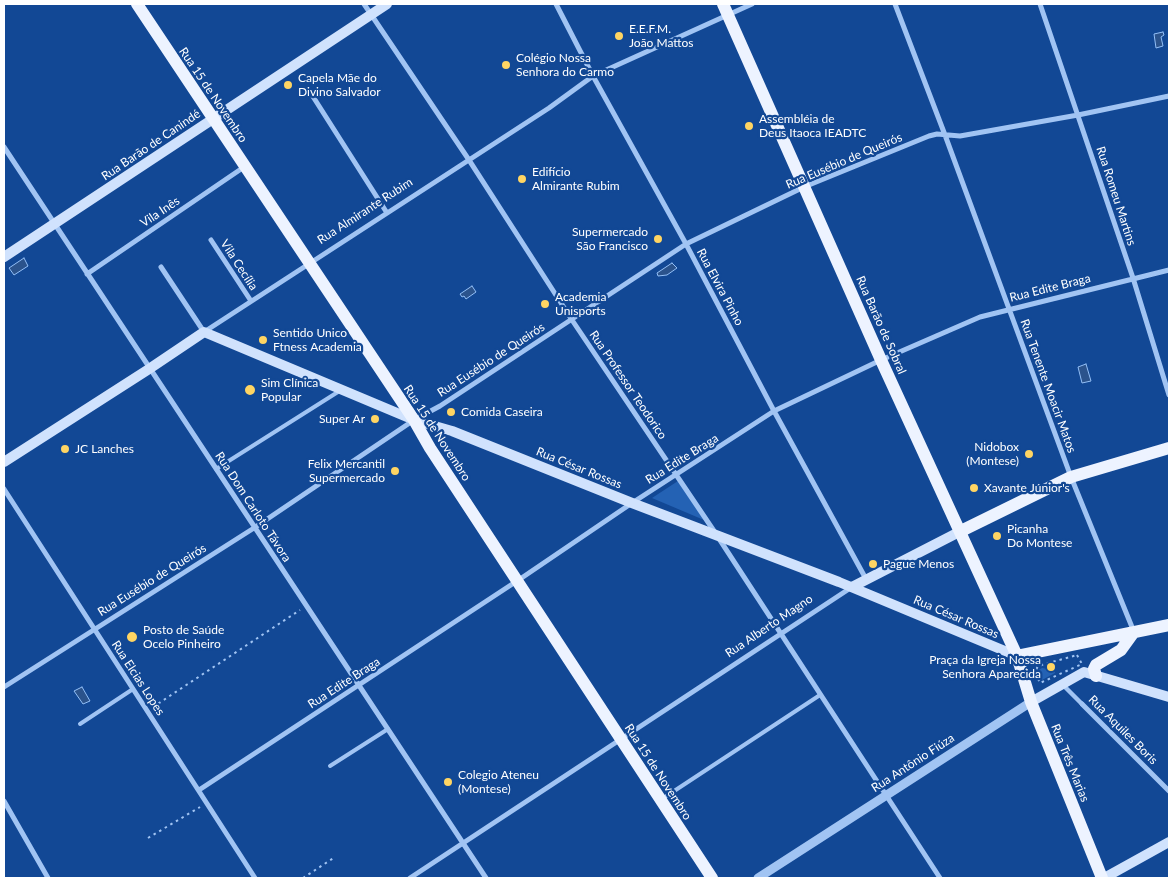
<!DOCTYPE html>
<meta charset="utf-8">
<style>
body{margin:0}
#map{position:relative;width:1173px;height:882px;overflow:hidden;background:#124895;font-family:Lato,sans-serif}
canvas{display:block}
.frame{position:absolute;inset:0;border:5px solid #fff;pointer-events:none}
</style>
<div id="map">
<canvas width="1173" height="882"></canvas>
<div class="frame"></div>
</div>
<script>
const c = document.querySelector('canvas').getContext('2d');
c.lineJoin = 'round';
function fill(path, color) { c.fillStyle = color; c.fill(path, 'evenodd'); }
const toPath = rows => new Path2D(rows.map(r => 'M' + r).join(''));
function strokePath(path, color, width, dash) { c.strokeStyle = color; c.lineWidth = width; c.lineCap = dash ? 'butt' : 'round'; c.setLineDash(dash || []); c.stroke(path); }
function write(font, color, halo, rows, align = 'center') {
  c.font = font + ' Lato,sans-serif'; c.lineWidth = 4.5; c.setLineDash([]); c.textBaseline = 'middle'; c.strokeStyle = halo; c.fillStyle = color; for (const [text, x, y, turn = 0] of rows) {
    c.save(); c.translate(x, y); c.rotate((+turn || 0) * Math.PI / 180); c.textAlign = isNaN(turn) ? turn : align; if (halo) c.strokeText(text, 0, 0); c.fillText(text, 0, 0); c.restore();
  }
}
fill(toPath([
 [678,481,704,520,652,498],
 [1042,668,1054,670,1055,673,1042,680,1037,671]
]), '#2462b4');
const water = toPath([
 [1163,32,1164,35,1161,37,1163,46,1156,48,1154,34,1163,32],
 [24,258,28,266,14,275,9,268,24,258],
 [672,263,677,268,667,275,658,276,657,273,672,263],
 [472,286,476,292,466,299,464,296,462,297,460,294,472,286],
 [1086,364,1091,381,1082,383,1078,367,1086,364],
 [82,687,90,701,83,704,74,691,82,687]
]);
fill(water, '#2b538c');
strokePath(water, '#93bff6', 1);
strokePath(toPath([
 [1077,655,1082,664,1040,683,1035,672,1038,666,1077,655],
 [153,707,300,610],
 [148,838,200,807],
 [303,878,335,857]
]), '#a1c4f3', 2, [2.5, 4]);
strokePath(toPath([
 [216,469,341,390],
 [80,724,133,689],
 [330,766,388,729],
 [662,799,820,695]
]), '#a1c4f3', 4);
strokePath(toPath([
 [1063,685,1082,704]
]), '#a1c4f3', 4.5);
strokePath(toPath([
 [364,4,469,160,572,320,716,534,940,878],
 [556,4,593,76,686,244,774,411,866,579],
 [895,4,945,135,1071,477,1134,632],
 [1040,4,1133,278,1169,395],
 [312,95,387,213],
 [4,147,486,878],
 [211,240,251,301],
 [161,267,204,332,549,108,593,76,752,4],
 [87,274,244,167],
 [4,489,255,878],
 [4,687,254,528,414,420,440,406,686,244,804,187,929,136,937,134,960,136,1078,115,1169,96],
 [1082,704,1169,791],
 [199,790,523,577,632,503,774,411,881,360,980,317,1169,270],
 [4,801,48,878],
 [410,878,852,587]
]), '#a1c4f3', 5);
strokePath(toPath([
 [758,878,1031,702]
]), '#a1c4f3', 9);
strokePath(toPath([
 [4,257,387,4],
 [4,462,149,369,204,332,414,420,452,431,632,503,839,582,1017,656],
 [852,587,961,531],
 [1031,702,1084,672,1169,697],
 [1104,878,1169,842]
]), '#d0e2fd', 10);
strokePath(toPath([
 [137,4,414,420,430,448,712,878],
 [723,4,881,360,1017,656,1031,702,1102,878],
 [961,531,1071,477,1169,448],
 [1017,656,1169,625],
 [1096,676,1094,669,1096,665,1121,650,1134,632]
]), '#edf3ff', 12);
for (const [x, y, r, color] of [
 [619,36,5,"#ffd563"],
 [506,65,5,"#ffd563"],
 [288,85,5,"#ffd563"],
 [749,126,5,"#ffd563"],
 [522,179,5,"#ffd563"],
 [658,239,5,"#ffd563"],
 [545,304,5,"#ffd563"],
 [263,340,5,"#ffd563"],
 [250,390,6,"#ffd563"],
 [451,412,5,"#ffd563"],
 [375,419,5,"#ffd563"],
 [65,449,5,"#ffd563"],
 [1029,454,5,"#ffd563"],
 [395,471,5,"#ffd563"],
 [974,488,5,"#ffd563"],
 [997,536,5,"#ffd563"],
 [873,564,5,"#ffd563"],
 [132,637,6,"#ffd563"],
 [1051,667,5,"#ffd563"],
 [448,782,5,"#ffd563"]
]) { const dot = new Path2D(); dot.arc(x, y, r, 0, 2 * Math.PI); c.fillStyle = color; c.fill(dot); strokePath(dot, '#124895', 2); }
write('12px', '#fff', '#124895', [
 ["E.E.F.M.",629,29],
 ["João Mattos",629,43],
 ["Colégio Nossa",516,58],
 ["Senhora do Carmo",516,72],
 ["Capela Mãe do",298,78],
 ["Divino Salvador",298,92],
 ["Assembléia de",759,119],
 ["Deus Itaoca IEADTC",759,133],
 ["Edifício",532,172],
 ["Almirante Rubim",532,186],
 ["Supermercado",648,232,"right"],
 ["São Francisco",648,246,"right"],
 ["Academia",555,297],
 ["Unisports",555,311],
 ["Sentido Unico",273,333],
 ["Ftness Academia",273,347],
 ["Sim Clínica",261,383],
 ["Popular",261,397],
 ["Comida Caseira",461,412],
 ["Super Ar",365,419,"right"],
 ["Nidobox",1019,447,"right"],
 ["(Montese)",1019,461,"right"],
 ["JC Lanches",75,449],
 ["Felix Mercantil",385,464,"right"],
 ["Supermercado",385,478,"right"],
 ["Xavante Júnior's",984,488],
 ["Picanha",1007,529],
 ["Do Montese",1007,543],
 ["Pague Menos",883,564],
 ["Posto de Saúde",143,630],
 ["Ocelo Pinheiro",143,644],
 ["Praça da Igreja Nossa",1041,660,"right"],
 ["Senhora Aparecida",1041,674,"right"],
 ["Colegio Ateneu",458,775],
 ["(Montese)",458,789]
], 'left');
write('12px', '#fff', '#124895', [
 ["Rua 15 de Novembro",213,95,56],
 ["Rua Barão de Canindé",151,145,-34],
 ["Rua Eusébio de Queirós",844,161,-23],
 ["Rua Romeu Martins",1116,196,72],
 ["Rua Almirante Rubim",365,211,-33],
 ["Vila Inês",160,212,-34],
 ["Vila Cecília",239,265,57],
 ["Rua Elvira Pinho",720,287,62],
 ["Rua Edite Braga",1050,288,-14],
 ["Rua Barão de Sobral",881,325,66],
 ["Rua Eusébio de Queirós",491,360,-33],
 ["Rua Professor Teodorico",628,385,56],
 ["Rua Tenente Moacir Matos",1048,386,70],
 ["Rua 15 de Novembro",437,433,57],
 ["Rua Edite Braga",682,459,-32],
 ["Rua César Rossas",579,468,22],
 ["Rua Dom Carloto Távora",253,507,57],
 ["Rua Eusébio de Queirós",152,580,-32],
 ["Rua César Rossas",956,617,23],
 ["Rua Alberto Magno",769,626,-34],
 ["Rua Elcias Lopes",138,678,57],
 ["Rua Edite Braga",344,683,-33],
 ["Rua Aquiles Boris",1123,730,45],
 ["Rua Antônio Fiúza",913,763,-33],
 ["Rua Três Marias",1070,763,68],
 ["Rua 15 de Novembro",658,772,57]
]);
</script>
